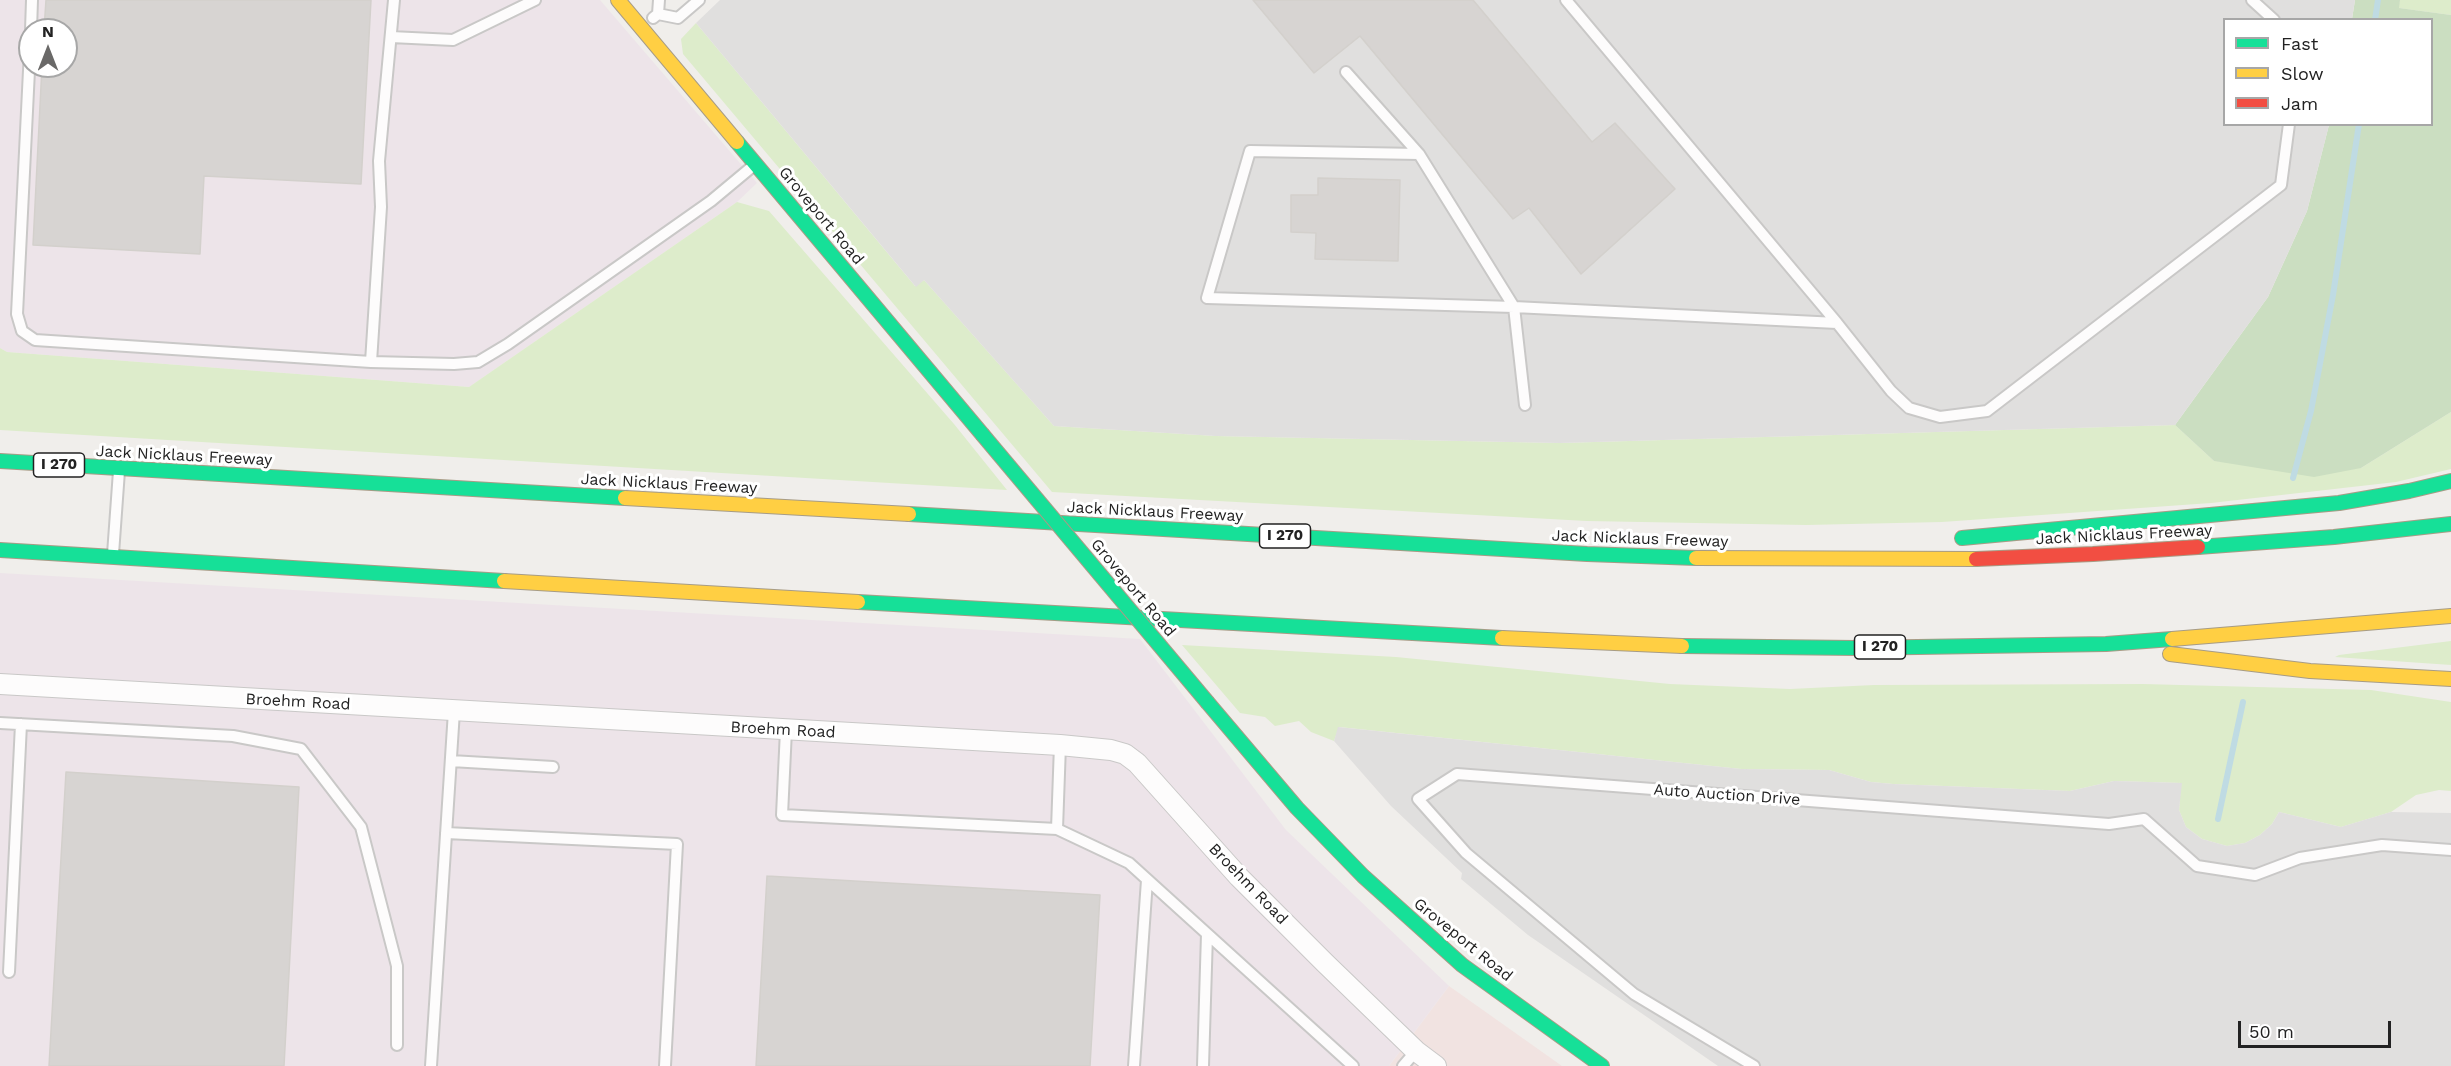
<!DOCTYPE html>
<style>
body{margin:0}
#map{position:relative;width:2451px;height:1066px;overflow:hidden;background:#f0eeeb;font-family:"Work Sans",sans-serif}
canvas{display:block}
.legend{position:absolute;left:2223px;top:18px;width:210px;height:108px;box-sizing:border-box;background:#fff;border:2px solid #a7a7a7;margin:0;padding:8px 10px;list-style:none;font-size:18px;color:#222}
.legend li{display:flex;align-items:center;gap:12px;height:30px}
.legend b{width:30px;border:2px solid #a7a7a7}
.north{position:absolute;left:18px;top:18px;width:60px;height:60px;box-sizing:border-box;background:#fff;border:2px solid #a7a7a7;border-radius:50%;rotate:0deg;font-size:16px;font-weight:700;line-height:24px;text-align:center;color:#222}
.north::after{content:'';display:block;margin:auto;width:21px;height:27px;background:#6a6968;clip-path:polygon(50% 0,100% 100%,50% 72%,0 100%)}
.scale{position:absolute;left:2238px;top:1021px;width:153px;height:27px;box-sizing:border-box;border:3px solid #222;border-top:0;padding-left:8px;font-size:18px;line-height:21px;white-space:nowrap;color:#222;-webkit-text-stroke:4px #fff;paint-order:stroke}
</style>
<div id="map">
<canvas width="2451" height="1066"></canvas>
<ul class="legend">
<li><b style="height:8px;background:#16e098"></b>Fast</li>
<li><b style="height:8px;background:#ffcf43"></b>Slow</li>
<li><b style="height:8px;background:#f24e42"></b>Jam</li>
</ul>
<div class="north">N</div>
<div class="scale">50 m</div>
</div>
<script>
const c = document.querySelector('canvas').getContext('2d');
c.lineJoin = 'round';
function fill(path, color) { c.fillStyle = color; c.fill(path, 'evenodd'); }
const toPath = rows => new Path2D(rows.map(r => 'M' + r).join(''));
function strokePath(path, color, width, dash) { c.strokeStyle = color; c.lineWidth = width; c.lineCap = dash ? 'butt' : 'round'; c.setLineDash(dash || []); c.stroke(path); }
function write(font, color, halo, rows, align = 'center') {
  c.font = font + ' "Work Sans",sans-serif'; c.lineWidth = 6; c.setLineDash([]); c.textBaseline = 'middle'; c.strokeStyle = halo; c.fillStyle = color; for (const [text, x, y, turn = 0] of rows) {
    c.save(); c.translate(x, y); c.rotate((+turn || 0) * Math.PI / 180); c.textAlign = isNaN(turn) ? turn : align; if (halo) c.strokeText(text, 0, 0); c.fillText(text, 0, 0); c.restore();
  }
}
fill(toPath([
 [1449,986,1562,1066,1389,1066]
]), '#f1e3e1');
fill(toPath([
 [0,0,600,0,757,183,737,202,469,387,7,352,0,348],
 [30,30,66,30,66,66,30,66],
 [0,573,1140,639,1286,830,1449,986,1389,1066,0,1066]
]), '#ede4e9');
fill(toPath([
 [2400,0,2451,0,2451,15,2398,8],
 [696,23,915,286,924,280,1054,426,1216,436,1560,443,2175,425,2214,461,2361,468,2451,412,2451,469,2396,482,2211,503,1942,522,1806,525,1587,521,1052,492,683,54,681,39],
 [737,202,769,211,954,424,1007,490,0,430,0,348,7,352,469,387],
 [2451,641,2451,665,2335,657,2339,655],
 [1182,645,1396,657,1670,684,1790,689,1874,685,2143,684,2371,690,2451,702,2451,791,2439,790,2416,795,2391,812,2341,827,2279,812,2272,824,2260,835,2245,843,2227,846,2202,839,2186,827,2179,810,2181,783,2114,781,2070,791,1893,784,1871,782,1829,770,1741,769,1339,727,1334,741,1311,732,1299,721,1275,726,1265,717,1240,713]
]), '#ddeccb');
fill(toPath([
 [2355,0,2400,0,2399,8,2451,15,2451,412,2361,468,2314,477,2214,461,2175,425,2268,297,2307,211,2329,125,2432,124,2432,20,2352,19]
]), '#cbdec1');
fill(toPath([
 [720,0,2355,0,2352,19,2224,20,2224,124,2329,125,2307,211,2268,297,2175,425,1560,443,1216,436,1054,426,924,280,916,287,696,23],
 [1338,727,1741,769,1829,770,1871,782,1893,784,2070,791,2114,781,2182,783,2179,810,2186,827,2202,839,2227,846,2245,843,2260,835,2272,824,2279,812,2341,827,2391,812,2451,813,2451,1066,1718,1066,1528,935,1461,879,1462,873,1391,806,1334,741]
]), '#e0dfde');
strokePath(toPath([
 [2375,20,2378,0],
 [2293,478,2311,411,2333,295,2359,124],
 [2218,819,2243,702]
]), '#bfdbe3', 6);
const building = toPath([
 [46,0,371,0,361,184,204,176,200,254,33,245,42,66,66,66,66,30,44,30,46,0],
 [1253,0,1473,0,1592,142,1615,123,1675,189,1581,274,1529,208,1513,219,1360,36,1314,73,1253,0],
 [1318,178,1400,180,1398,261,1315,259,1316,233,1291,232,1291,195,1318,195,1318,178],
 [66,772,299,787,284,1066,49,1066,66,772],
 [767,876,1100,895,1090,1066,756,1066,767,876]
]);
fill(building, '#d7d4d2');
strokePath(building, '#d3d0cc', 1.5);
const lane = toPath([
 [394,0,379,161,381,207,371,362,454,364,478,362,508,344,711,201,753,166],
 [1566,0,1837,323,1891,391,1909,408,1940,417,1987,411,2281,185,2289,124],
 [2252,0,2274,20],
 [658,14,678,18,699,0],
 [653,18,658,14,659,0],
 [31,30,32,0],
 [391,37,453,40,535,0],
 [30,50,17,314,22,331,35,340,371,362],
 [1346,72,1419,154,1514,307,1525,405],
 [1419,154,1250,151,1207,298,1514,307,1837,323],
 [113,554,119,471],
 [0,723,233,736,301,749,361,827,397,966,397,1045],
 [786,730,782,815,1057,829,1129,863,1353,1066],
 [451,761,553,767],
 [1057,829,1060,745],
 [446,833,677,844,665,1066],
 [9,972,21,724],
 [431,1066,454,711],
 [1134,1066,1147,880],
 [1203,1066,1207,934],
 [1403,1066,1416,1051],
 [1754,1066,1634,994,1466,853,1418,799,1457,774,2109,824,2144,819,2197,866,2255,875,2300,858,2382,845,2451,850]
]);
const street = toPath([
 [0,684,1060,745,1111,750,1125,754,1137,763,1239,877,1325,963,1416,1051,1436,1066]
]);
const fast = toPath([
 [737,142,982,434],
 [0,461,625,498],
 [909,514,1587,554,1696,558],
 [1962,538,2339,503,2409,491,2451,481],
 [2198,547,2334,537,2451,524],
 [0,550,504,581],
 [858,602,1502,638],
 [1682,646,1855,648,2106,644,2172,639],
 [1208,703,1297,808,1363,876,1462,965,1602,1066]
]);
const slow = toPath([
 [618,0,737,142],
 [625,498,909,514],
 [1696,558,1976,559],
 [504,581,858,602],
 [1502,638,1682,646],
 [2172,639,2451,616],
 [2170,654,2310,671,2451,679]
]);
const jam = toPath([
 [1976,559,2093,554,2198,547]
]);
strokePath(lane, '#c9c8c7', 14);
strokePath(street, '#c9c8c7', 22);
strokePath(fast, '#a79c86', 16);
strokePath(slow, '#a79c86', 16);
strokePath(jam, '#a79c86', 16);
strokePath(lane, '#fdfcfc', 10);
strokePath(street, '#fdfcfc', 20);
strokePath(fast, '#16e098', 14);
strokePath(slow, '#ffcf43', 14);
strokePath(jam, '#f24e42', 14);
const fastBridge = toPath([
 [982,434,1208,703]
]);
strokePath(fastBridge, '#a79c86', 16, []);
strokePath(fastBridge, '#16e098', 14);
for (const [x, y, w] of [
 [59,465,51],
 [1285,536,51],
 [1880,647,51]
]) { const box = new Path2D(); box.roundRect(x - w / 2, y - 12, w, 24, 4.5); c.fillStyle = '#fff'; c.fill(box); strokePath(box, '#222', 1.5); }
write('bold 15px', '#222', null, [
 ["I 270",59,465],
 ["I 270",1285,536],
 ["I 270",1880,647]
]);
write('16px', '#222', '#fff', [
 ["Groveport Road",821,216,50],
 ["Jack Nicklaus Freeway",184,456,3],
 ["Jack Nicklaus Freeway",669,484,3],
 ["Jack Nicklaus Freeway",1155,512,3],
 ["Jack Nicklaus Freeway",2124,535,-3],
 ["Jack Nicklaus Freeway",1640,539,2],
 ["Groveport Road",1133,588,50],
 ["Broehm Road",298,702,3],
 ["Broehm Road",783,730,3],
 ["Auto Auction Drive",1727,795,4],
 ["Broehm Road",1248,884,46],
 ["Groveport Road",1463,940,39]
]);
</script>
